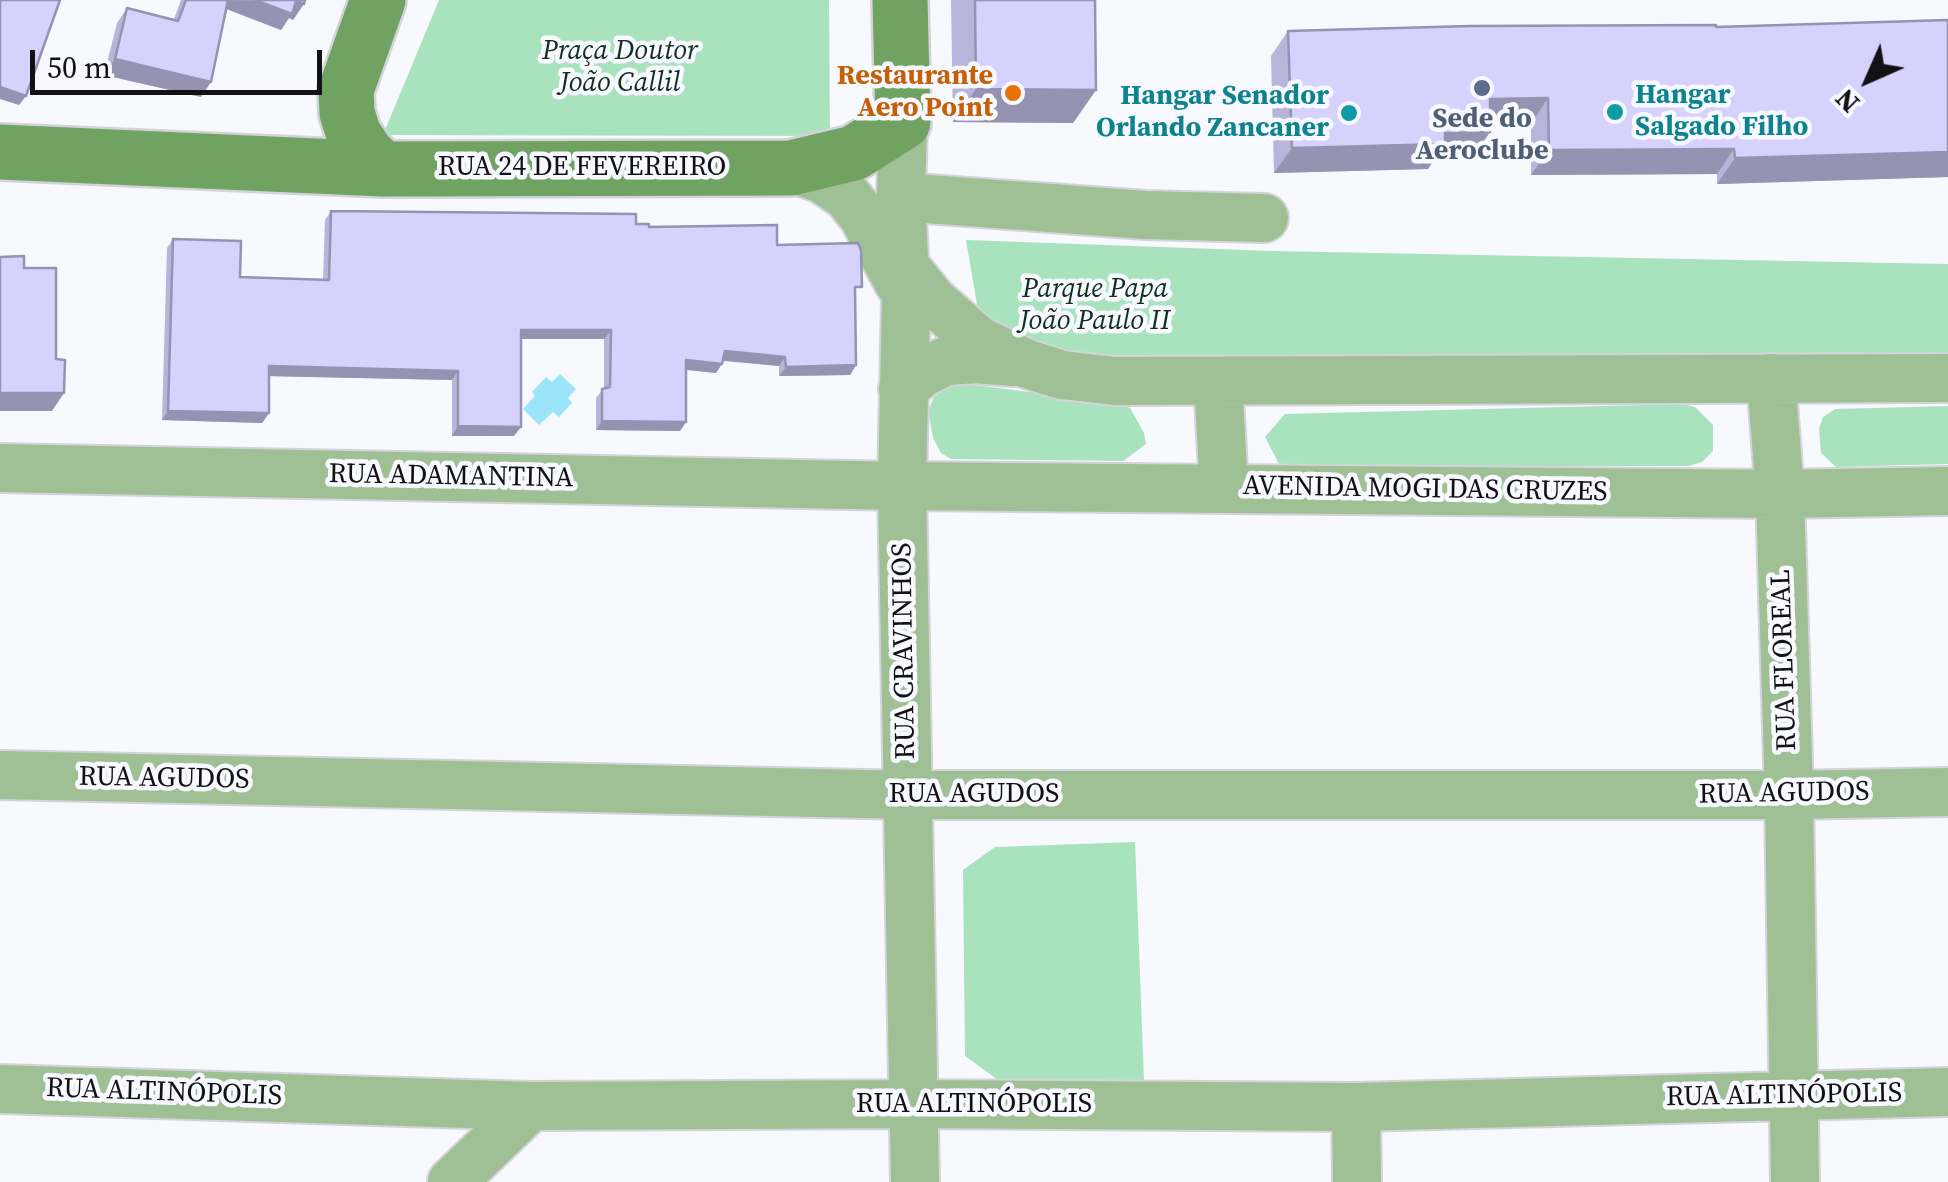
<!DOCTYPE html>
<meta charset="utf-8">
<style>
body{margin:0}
#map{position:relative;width:1948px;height:1182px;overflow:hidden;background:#f8f8ff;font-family:"Source Serif 4",serif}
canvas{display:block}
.north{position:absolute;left:1818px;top:30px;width:100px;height:100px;-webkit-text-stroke:8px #f8f8ff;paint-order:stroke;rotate:225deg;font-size:28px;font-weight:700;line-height:40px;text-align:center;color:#121214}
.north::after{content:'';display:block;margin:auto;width:35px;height:45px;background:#121214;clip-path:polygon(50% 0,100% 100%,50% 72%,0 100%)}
.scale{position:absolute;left:30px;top:50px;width:292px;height:45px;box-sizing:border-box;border:5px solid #121214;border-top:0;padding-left:12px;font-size:30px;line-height:35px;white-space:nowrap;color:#121214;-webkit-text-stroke:8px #f8f8ff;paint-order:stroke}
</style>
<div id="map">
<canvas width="1948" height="1182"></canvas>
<div class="north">N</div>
<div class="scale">50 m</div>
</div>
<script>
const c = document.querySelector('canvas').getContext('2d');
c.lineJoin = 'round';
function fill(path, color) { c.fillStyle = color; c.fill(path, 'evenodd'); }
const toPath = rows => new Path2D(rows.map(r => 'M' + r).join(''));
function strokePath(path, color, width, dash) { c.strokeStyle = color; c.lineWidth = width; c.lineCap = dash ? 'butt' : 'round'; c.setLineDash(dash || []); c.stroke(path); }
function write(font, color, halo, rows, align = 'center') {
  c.font = font + ' "Source Serif 4",serif'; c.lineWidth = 9; c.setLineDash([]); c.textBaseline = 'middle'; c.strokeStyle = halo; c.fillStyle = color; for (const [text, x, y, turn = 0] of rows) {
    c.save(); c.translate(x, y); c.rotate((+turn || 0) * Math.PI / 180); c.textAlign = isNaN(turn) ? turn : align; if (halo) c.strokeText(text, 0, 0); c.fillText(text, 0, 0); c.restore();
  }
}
fill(toPath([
 [439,0,829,0,830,136,383,135],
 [966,240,1272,251,1948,264,1948,358,1090,367,980,322],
 [952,382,1115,403,1130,408,1144,433,1146,444,1123,461,951,459,941,453,933,438,928,411,934,397],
 [1682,404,1695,407,1713,425,1713,451,1702,462,1689,466,1287,466,1279,464,1265,437,1285,414],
 [1948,406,1948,464,1836,467,1821,453,1819,429,1823,417,1835,409],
 [1135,842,1144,1081,1005,1085,965,1056,963,870,995,847]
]), '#a9e3bd');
fill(toPath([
 [560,374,576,389,568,398,572,403,559,417,553,412,539,425,523,409,535,396,532,392,546,377,552,382]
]), '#9be5fa');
const street = toPath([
 [903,122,901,197,906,300,902,486,915,1182],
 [791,168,822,179,847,196,863,216,899,283],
 [901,197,1145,215,1264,218],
 [906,268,932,300,979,341,1027,364,1062,375,1115,381,1948,378],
 [1771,378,1780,494,1789,795,1795,1182],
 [1218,381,1224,488],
 [903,389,922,373,946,361,976,359,1013,362],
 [0,468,902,486,1780,494,1948,491],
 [0,775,909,795,1789,795,1948,792],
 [0,1089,531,1106,914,1104,1356,1107,1948,1092],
 [1356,1107,1357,1182],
 [452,1182,531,1106]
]);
const secondary = toPath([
 [378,0,346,90,347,113,354,135,367,154,383,169],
 [0,152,383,169,791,168,854,153,903,122,900,0]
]);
strokePath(street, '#d3d3d9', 52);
strokePath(secondary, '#d3d3d9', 60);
strokePath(street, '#9ec094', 48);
strokePath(secondary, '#70a362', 55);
fill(toPath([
 [181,0,305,0,293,20,289,18,281,30,226,9,201,97,104,75,117,23,127,8,174,19],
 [951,0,1095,0,1096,90,1073,123,953,122],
 [1948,20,1948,177,1717,184,1717,174,1531,175,1531,124,1490,124,1473,158,1435,158,1428,169,1274,173,1271,56,1288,31,1716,27],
 [331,211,636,224,777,245,856,296,856,365,850,375,779,376,779,366,723,361,716,373,686,370,686,422,680,431,596,430,596,398,604,388,604,339,521,339,514,436,452,436,452,380,269,376,269,413,262,423,162,420,167,248,173,239,240,277,323,280,325,220]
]), '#b8b4da');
fill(toPath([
 [224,0,296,1,304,4,293,20,289,18,281,30,219,6],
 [115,59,211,82,201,97,104,75],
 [0,87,26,96,19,105,0,99],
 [976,89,1096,90,1073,123,953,122],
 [1548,98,1531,124,1472,124,1490,99],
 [1490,132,1473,158,1435,158,1428,169,1274,173,1292,148,1445,133],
 [1734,149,1717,174,1531,175,1549,150],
 [1948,152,1948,177,1717,184,1735,158],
 [521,330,611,330,604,339,514,339],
 [725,351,785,357,779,366,719,360],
 [686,360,722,364,716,373,680,369],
 [856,365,850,375,779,376,786,367],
 [269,366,458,371,452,380,263,376],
 [0,393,64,393,52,411,0,411],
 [168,411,269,413,262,423,162,420],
 [602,421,686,422,680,431,596,430],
 [458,426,521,427,514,436,452,436]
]), '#9692b1');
const building = toPath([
 [0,0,60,0,26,96,0,87,0,0],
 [186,0,228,0,211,82,115,59,127,8,178,21,186,0],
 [255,0,305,0,304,4,296,1,292,14,255,0],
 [975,0,1095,0,1096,90,976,89,975,0],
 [1948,20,1948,152,1735,158,1734,149,1549,150,1548,98,1490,99,1490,132,1445,133,1445,144,1292,148,1288,31,1470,26,1716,25,1716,27,1948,20],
 [331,211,636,214,636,224,649,224,649,227,777,225,777,245,858,243,861,250,862,287,855,287,856,365,786,367,785,357,725,351,722,364,686,360,686,422,602,421,602,389,610,387,611,330,521,330,521,427,458,426,458,371,269,366,269,413,168,411,173,239,241,241,240,277,329,280,331,211],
 [24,256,24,268,56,268,56,359,65,360,64,393,0,393,0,257,24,256]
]);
fill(building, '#d6d1fd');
strokePath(building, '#9692b1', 2.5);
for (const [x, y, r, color] of [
 [1482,88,10,"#5c6f8a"],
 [1013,93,10,"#e8710a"],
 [1615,112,10,"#0f9aa8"],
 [1349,113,10,"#0f9aa8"]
]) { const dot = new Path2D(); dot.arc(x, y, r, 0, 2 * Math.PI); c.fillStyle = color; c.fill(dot); strokePath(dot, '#f8f8ff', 4); }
write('italic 28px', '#10301e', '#f8f8ff', [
 ["Praça Doutor",620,52],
 ["João Callil",620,84],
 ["Parque Papa",1095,290],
 ["João Paulo II",1095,322]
]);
write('bold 28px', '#c56008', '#f8f8ff', [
 ["Restaurante",993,77],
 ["Aero Point",993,109]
], 'right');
write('bold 28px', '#0d838f', '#f8f8ff', [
 ["Hangar",1635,96],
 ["Salgado Filho",1635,128],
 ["Hangar Senador",1329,97,"right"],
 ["Orlando Zancaner",1329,129,"right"]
], 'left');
write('bold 28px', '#4e5e75', '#f8f8ff', [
 ["Sede do",1482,120],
 ["Aeroclube",1482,152]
]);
write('28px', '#121214', '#f8f8ff', [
 ["RUA 24 DE FEVEREIRO",582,168],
 ["RUA ADAMANTINA",451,477,1],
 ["AVENIDA MOGI DAS CRUZES",1425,490,1],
 ["RUA CRAVINHOS",905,651,-91],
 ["RUA FLOREAL",1785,660,-92],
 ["RUA AGUDOS",164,779,1],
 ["RUA AGUDOS",1784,794,-1],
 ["RUA AGUDOS",974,795],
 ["RUA ALTINÓPOLIS",164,1093,2],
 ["RUA ALTINÓPOLIS",1784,1096,-1],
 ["RUA ALTINÓPOLIS",974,1105]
]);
</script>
